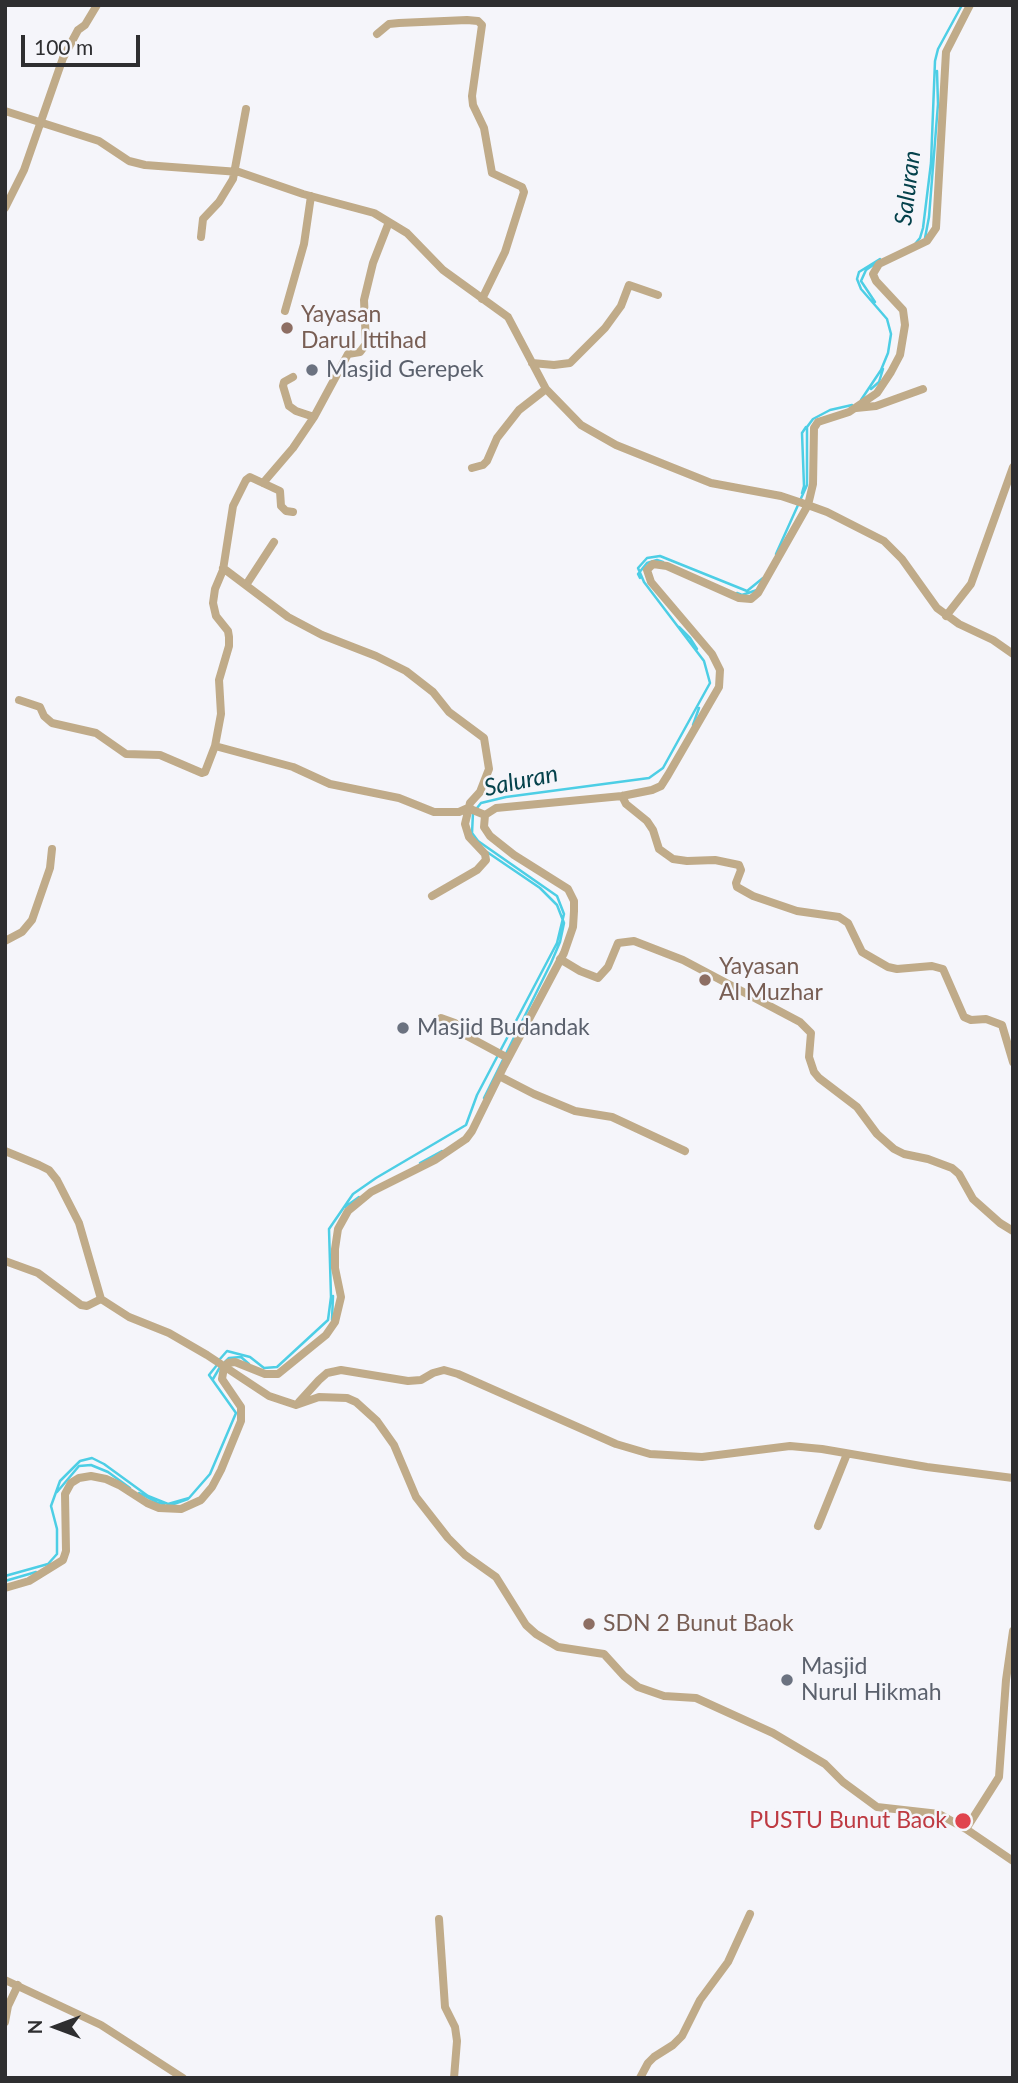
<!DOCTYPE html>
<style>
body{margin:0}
#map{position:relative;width:1018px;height:2083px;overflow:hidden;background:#f5f5fa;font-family:Lato,sans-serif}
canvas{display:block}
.frame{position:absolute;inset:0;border:7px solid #2e2e30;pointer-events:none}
.north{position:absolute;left:21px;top:1992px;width:70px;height:70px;-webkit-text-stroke:5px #f5f5fa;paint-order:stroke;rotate:270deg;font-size:19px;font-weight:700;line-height:28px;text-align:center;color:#2e2e30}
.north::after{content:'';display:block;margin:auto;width:24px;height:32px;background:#2e2e30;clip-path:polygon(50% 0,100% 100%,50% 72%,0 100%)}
.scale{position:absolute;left:21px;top:35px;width:119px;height:32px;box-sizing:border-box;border:4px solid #2e2e30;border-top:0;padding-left:9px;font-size:21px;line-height:24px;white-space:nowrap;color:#2e2e30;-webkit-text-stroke:5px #f5f5fa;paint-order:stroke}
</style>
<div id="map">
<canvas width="1018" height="2083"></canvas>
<div class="frame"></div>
<div class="north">N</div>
<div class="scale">100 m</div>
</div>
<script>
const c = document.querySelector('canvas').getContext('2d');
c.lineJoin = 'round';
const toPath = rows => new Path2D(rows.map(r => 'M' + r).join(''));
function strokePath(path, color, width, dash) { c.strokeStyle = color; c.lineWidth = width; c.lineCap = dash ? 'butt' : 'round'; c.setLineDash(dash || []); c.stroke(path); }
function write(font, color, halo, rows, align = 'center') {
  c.font = font + ' Lato,sans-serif'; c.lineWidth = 5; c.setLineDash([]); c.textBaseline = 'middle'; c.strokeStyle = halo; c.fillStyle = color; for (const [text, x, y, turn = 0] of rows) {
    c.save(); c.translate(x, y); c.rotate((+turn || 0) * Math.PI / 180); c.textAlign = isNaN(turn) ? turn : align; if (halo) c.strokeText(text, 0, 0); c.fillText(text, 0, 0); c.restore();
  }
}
strokePath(toPath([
 [925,238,929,217,938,104,937,71],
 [915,244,920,238,923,228,931,163,935,61,938,49,962,5],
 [875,302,861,281,866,270,876,263],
 [871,389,879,382,883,369],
 [861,400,881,370,888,353,891,334,887,319,861,289,857,279,859,272,880,259],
 [802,493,804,486,802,433,806,427],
 [776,554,807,485,807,427,813,419,830,410,852,405],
 [640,578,638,574,647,563,657,560,663,562],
 [737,593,742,595,757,590],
 [679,627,690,638,697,649],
 [693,725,699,708],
 [477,808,481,803,506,797,649,778,663,768,710,683,704,661,644,582,638,568,647,558,660,556,747,591,763,578],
 [484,1098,551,963,560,942,564,923,557,905,540,888,487,852],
 [420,1163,442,1151],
 [345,1207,359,1197],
 [332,1320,333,1296],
 [220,1359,227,1351,250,1357,264,1368,277,1367,328,1320,331,1297,329,1229,353,1194,376,1178,466,1125,477,1095,557,943,564,914,557,896,478,841,472,833,473,813],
 [225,1362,229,1358,241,1357,249,1364],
 [213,1379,220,1367],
 [57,1492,79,1466,91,1465,108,1472,130,1488],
 [139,1493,158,1503,164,1504],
 [171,1505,188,1499],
 [5,1576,48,1564,57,1554,57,1529,51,1506,60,1481,80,1461,92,1458,104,1464,148,1496,168,1504,189,1498,210,1474,236,1413,209,1375,217,1365],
 [5,1581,36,1572]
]), '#4dcee5', 2.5);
strokePath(toPath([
 [377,34,389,24,399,23,467,20,478,21,482,25,472,96,473,105,484,128,492,173,522,187,524,192,505,252,482,299],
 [5,111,99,141,129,161,145,165,239,172,303,194,374,213,407,233,443,270,508,317,546,389,581,425,616,445,711,483,781,496,805,504,827,512,884,541,902,559,937,608,959,624,993,640,1013,654],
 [5,208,24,170,63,58,78,30,85,25,97,5],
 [201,237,203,219,219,202,233,179,246,109],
 [285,311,304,244,311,196],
 [532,363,554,365,570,363,605,328,621,306,629,285,658,295],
 [293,377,284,382,283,386,289,406,296,411,314,417],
 [856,408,876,406,923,389],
 [472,468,483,465,487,461,497,438,519,410,546,389],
 [263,483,293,448,314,417,348,354,360,352,366,344,364,300,373,263,389,222],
 [223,568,288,617,322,635,376,656,406,671,433,692,449,712,484,738,489,769,480,792,470,803,465,824,469,837,485,854,486,860,477,870,432,896],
 [246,585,274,542],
 [946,616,971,584,1013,467],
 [19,700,40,707,44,716,52,723,96,733,126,754,160,755,202,773,205,772,215,746,293,767,330,784,399,798,434,812,459,812,468,808,485,815],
 [215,746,221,714,219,680,229,646,229,637,228,631,216,616,213,603,215,589,223,570,233,506,246,480,250,477,280,491,281,506,286,511,293,512],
 [622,796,626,804,647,821,653,830,659,849,673,859,687,861,715,860,739,865,741,870,736,883,737,887,753,896,797,911,839,917,848,923,862,952,888,967,897,969,932,966,943,969,964,1017,971,1020,986,1019,1002,1025,1013,1062],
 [5,941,22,932,32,920,50,868,52,849],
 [560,959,580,971,598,978,608,967,618,943,634,941,683,960,800,1022,811,1033,809,1057,814,1072,819,1078,857,1107,877,1134,894,1149,904,1154,928,1159,952,1168,959,1174,973,1199,1000,1223,1013,1231],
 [441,1018,455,1023,467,1036,508,1058],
 [499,1076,534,1094,575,1111,612,1117,685,1151],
 [5,1151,39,1165,49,1170,57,1180,79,1223,101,1299,129,1317,169,1333,207,1355,269,1396,296,1405,319,1397,347,1398,356,1402,377,1421,394,1445,416,1497,448,1538,465,1555,496,1577,526,1625,536,1634,558,1647,604,1654,624,1676,638,1687,664,1696,696,1698,773,1733,825,1764,843,1782,877,1807,939,1814,966,1829,1013,1861],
 [5,1261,38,1273,81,1305,87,1306,101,1299],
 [299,1402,319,1380,327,1373,341,1370,408,1381,421,1380,433,1373,444,1370,458,1374,616,1444,650,1454,702,1457,790,1446,822,1449,927,1467,1013,1478],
 [818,1526,847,1454],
 [5,1588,29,1581,63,1560,66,1551,65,1494,71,1483,79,1478,91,1476,106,1479,119,1485,147,1503,159,1508,181,1509,201,1500,212,1487,221,1470,241,1421,241,1407,222,1379,224,1367,228,1363,235,1362,265,1374,278,1374,326,1335,335,1322,341,1297,335,1268,335,1249,338,1229,348,1211,371,1192,435,1160,466,1139,472,1131,504,1066,564,953,573,927,574,911,574,901,568,889,514,855,490,836,484,827,485,815,496,808,622,796,652,790,661,786,668,775,719,687,720,670,712,654,651,582,647,570,653,564,667,566,739,598,751,599,758,593,808,505,813,484,814,428,818,422,849,412,877,393,891,372,900,355,905,325,903,310,876,281,873,274,879,264,927,241,936,228,946,52,970,5],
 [966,1829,999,1777,1006,1680,1013,1631],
 [439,1919,445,2007,455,2027,457,2041,454,2078],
 [5,1980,101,2025,183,2078],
 [5,2022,8,2006,18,1985],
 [640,2078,648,2063,654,2057,673,2045,682,2036,700,2000,728,1962,750,1914]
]), '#c0ab89', 8);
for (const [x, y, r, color] of [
 [287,328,7,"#8d6e63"],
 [312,370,7,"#6b7280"],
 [705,980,7,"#8d6e63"],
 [403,1028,7,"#6b7280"],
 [589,1624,7,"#8d6e63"],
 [787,1680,7,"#6b7280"],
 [963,1821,9,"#e0444e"]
]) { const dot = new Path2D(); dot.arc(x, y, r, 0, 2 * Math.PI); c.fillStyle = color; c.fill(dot); strokePath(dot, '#f5f5fa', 2.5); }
write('23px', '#785e54', '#f5f5fa', [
 ["Yayasan",301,315],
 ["Darul Ittihad",301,341],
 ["Yayasan",719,967],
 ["Al Muzhar",719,993],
 ["SDN 2 Bunut Baok",603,1624]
], 'left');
write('23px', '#5b616d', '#f5f5fa', [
 ["Masjid Gerepek",326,370],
 ["Masjid Budandak",417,1028],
 ["Masjid",801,1667],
 ["Nurul Hikmah",801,1693]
], 'left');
write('23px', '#be3a42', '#f5f5fa', [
 ["PUSTU Bunut Baok",947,1821]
], 'right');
write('italic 24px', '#05424c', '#f5f5fa', [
 ["Saluran",908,188,-83],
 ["Saluran",521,781,-12]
]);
</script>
